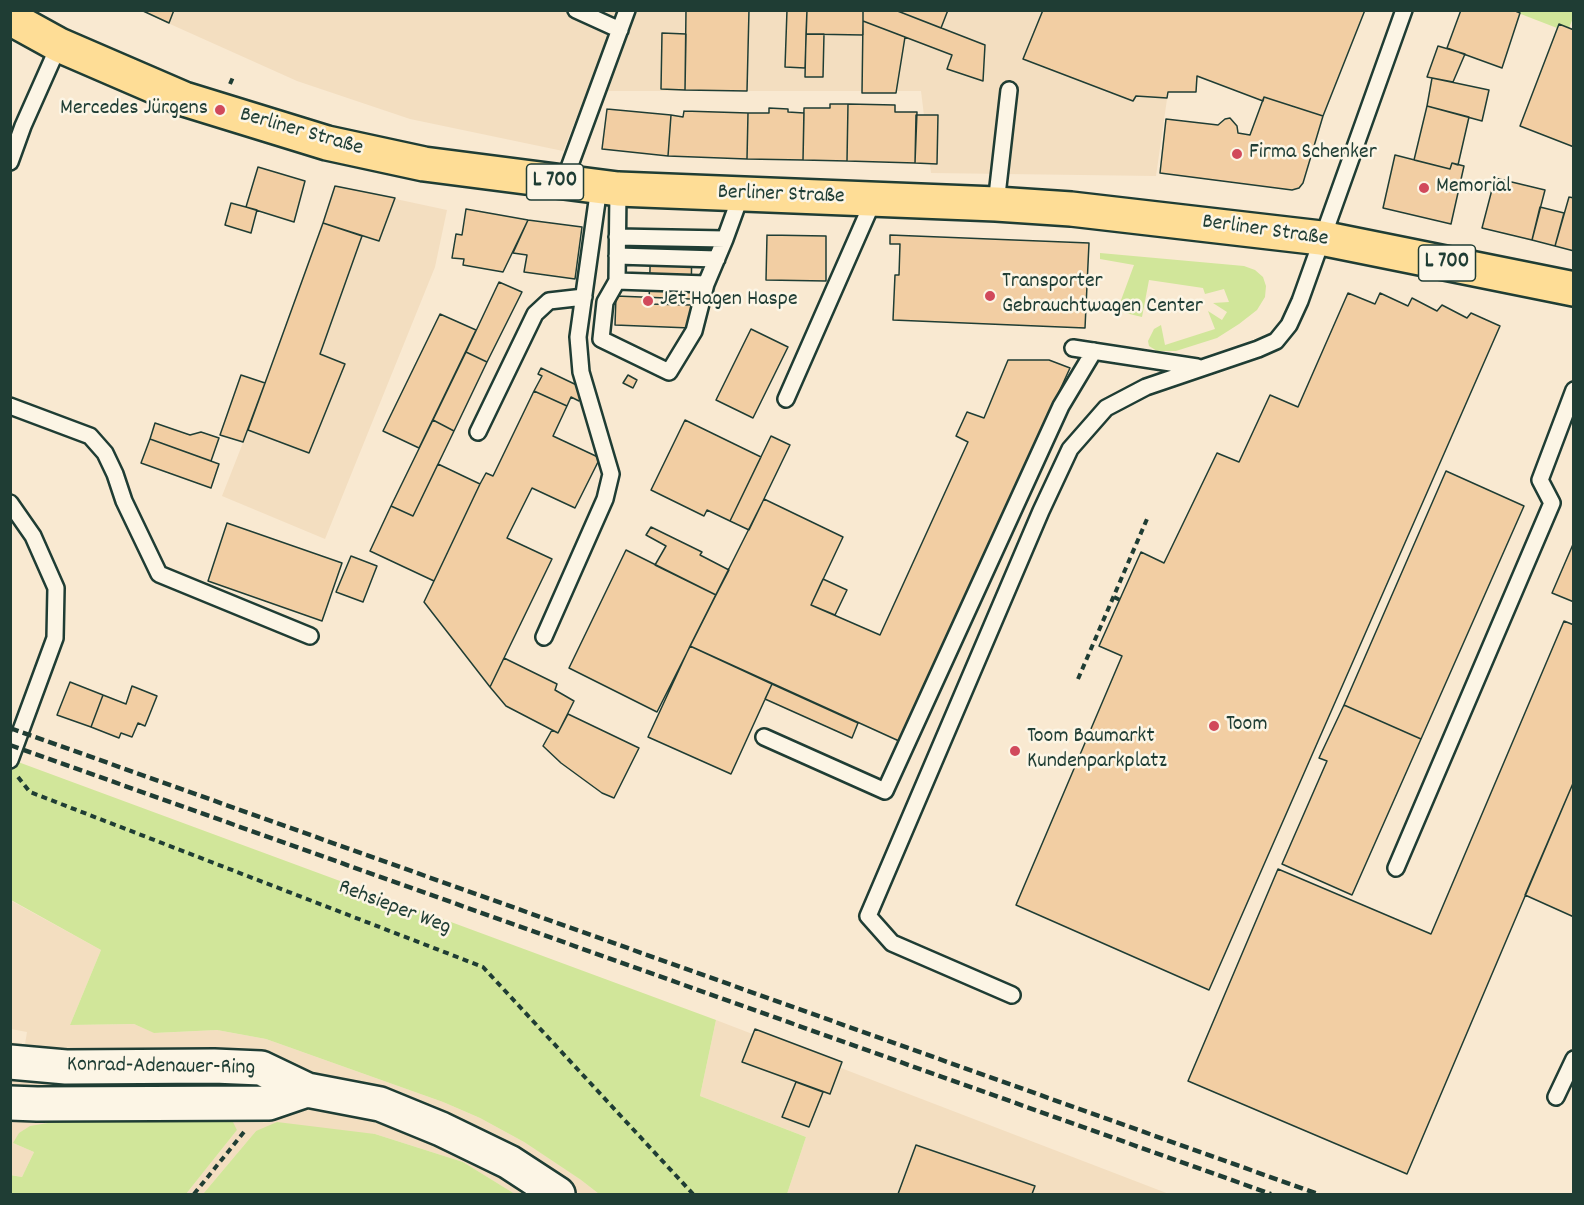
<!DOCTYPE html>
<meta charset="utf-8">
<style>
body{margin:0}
#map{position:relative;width:1584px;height:1205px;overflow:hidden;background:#f9e9d1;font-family:Dekko,sans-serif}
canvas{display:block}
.frame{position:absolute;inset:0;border:12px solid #1f3d34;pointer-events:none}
</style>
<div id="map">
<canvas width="1584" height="1205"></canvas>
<div class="frame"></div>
</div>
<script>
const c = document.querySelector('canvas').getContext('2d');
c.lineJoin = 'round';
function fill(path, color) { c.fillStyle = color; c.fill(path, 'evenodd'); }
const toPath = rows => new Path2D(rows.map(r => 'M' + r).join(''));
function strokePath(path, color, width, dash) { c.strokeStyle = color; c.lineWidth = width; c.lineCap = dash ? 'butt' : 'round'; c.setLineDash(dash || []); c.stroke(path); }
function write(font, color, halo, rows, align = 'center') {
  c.font = font + ' Dekko,sans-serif'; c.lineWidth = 5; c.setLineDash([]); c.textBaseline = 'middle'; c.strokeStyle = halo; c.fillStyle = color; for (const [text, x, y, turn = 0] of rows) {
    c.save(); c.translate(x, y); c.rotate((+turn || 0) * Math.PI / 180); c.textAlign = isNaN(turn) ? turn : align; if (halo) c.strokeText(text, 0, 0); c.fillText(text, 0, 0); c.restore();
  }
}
fill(toPath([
 [141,11,1365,11,1323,116,1265,97,1263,101,1198,77,1196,92,1168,92,1156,176,931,173,921,91,587,91,563,151,410,119,297,81],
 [335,186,447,210,435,267,325,539,222,496,248,430],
 [10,900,101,950,70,1025,134,1024,155,1033,217,1030,266,1039,443,1102,480,1118,524,1142,581,1180,599,1194,515,1194,463,1162,375,1134,256,1131,203,1194,186,1194,237,1130,231,1120,60,1121,13,1143,34,1152,22,1177,11,1175,11,1042,25,1044,27,1032,11,1029],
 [203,1082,47,1094,48,1085],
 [716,1020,1169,1194,787,1194,806,1137,700,1096]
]), '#f3dec0');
fill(toPath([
 [1513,11,1573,11,1573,18,1569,28,1559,24,1557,28],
 [1100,253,1244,266,1255,270,1263,277,1266,286,1265,297,1257,310,1239,324,1217,338,1176,351,1157,351,1149,346,1148,341,1154,329,1161,325,1165,345,1215,329,1208,311,1222,320,1227,312,1213,303,1229,302,1224,289,1205,294,1203,288,1149,280,1142,317,1117,311,1134,265,1100,259],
 [10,759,716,1020,700,1096,806,1137,787,1194,599,1194,581,1180,524,1142,480,1118,443,1102,266,1039,217,1030,154,1033,134,1024,70,1025,101,950,11,900],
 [203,1082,245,1083,274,1086,277,1088,47,1095,48,1085],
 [232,1120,237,1130,186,1194,11,1194,10,1175,22,1177,34,1152,13,1143,19,1133,30,1126,60,1121],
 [277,1122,375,1134,463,1162,515,1194,203,1194,256,1131]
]), '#d1e69a');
const building = toPath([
 [141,10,174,10,169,23,141,10],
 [686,10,749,10,747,91,685,90,686,10],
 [787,10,807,10,805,68,785,67,787,10],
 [807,10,863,10,863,35,806,34,807,10],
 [863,10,895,10,985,45,983,81,947,69,952,55,863,21,863,10],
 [895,10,948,10,941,28,895,10],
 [1043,10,1365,10,1323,116,1264,97,1263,101,1197,76,1196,92,1168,92,1167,98,1136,96,1133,101,1023,59,1043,10],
 [1461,10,1513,10,1520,13,1502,68,1447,48,1461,10],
 [863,21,905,37,896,93,862,93,863,21],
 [1559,24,1574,30,1574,147,1520,126,1559,24],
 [662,33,686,34,685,90,661,89,662,33],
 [806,34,824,34,823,77,805,77,806,34],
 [1438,46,1465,54,1453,82,1427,77,1438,46],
 [1432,78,1489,90,1482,121,1427,106,1432,78],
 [1264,97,1323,116,1303,183,1299,188,1292,190,1160,173,1166,119,1218,125,1225,119,1230,118,1237,126,1238,133,1250,135,1264,97],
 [830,104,848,104,847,161,803,160,804,108,830,108,830,104],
 [848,104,895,105,895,112,917,112,915,163,847,161,848,104],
 [1427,106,1469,117,1458,165,1452,163,1450,169,1414,160,1427,106],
 [769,108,788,109,788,112,804,113,803,160,747,159,748,113,769,113,769,108],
 [607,109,671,115,668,156,602,149,607,109],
 [684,111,748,113,747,159,668,156,671,115,683,117,684,111],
 [916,115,938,115,937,164,915,163,916,115],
 [1395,155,1450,169,1452,163,1464,166,1451,224,1383,208,1395,155],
 [258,167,305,181,294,222,246,207,258,167],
 [1495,178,1545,190,1532,240,1482,228,1495,178],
 [335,186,395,198,379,241,323,223,335,186],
 [1569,197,1574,198,1574,251,1555,246,1569,197],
 [231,203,257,210,251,233,225,225,231,203],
 [1540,207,1564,213,1555,246,1532,240,1540,207],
 [466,209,528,220,503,272,463,265,464,259,452,258,456,234,462,235,466,209],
 [528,220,582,227,575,279,524,272,527,255,513,253,528,220],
 [323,223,362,236,320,354,345,364,309,453,248,430,323,223],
 [651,233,692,235,691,305,649,304,651,233],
 [767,235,826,236,826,281,766,280,767,235],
 [890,235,1089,243,1085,328,893,320,895,275,899,275,900,244,890,244,890,235],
 [499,282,522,292,487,362,466,352,499,282],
 [1348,293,1375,304,1380,293,1408,306,1412,298,1437,311,1442,305,1467,318,1471,313,1500,326,1209,990,1016,905,1122,656,1099,646,1141,552,1164,563,1217,453,1239,462,1270,395,1298,407,1348,293],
 [616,296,691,299,690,328,615,325,616,296],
 [440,314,476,330,419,448,383,431,440,314],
 [751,329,788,347,753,418,716,400,751,329],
 [466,352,487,362,454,431,433,420,466,352],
 [1008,360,1049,360,1070,368,899,741,690,646,764,499,843,537,811,605,880,635,968,442,956,436,967,412,984,418,1008,360],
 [541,368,585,389,579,401,571,397,567,406,534,391,542,376,538,374,541,368],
 [241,375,265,383,243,442,220,435,241,375],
 [628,375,637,380,633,388,623,383,628,375],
 [534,391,567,406,553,436,600,458,575,508,532,488,507,538,552,559,490,687,424,602,480,484,486,473,493,476,534,391],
 [433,420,454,431,413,516,391,506,433,420],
 [685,420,761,457,730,521,707,510,704,516,651,490,685,420],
 [155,423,190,435,201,432,219,438,211,461,150,439,155,423],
 [771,436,790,445,749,530,730,521,771,436],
 [150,439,219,464,211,488,141,463,150,439],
 [438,464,480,484,434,581,370,551,391,506,413,516,438,464],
 [1446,471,1524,506,1421,739,1344,705,1446,471],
 [227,523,342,563,322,621,208,581,227,523],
 [651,527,702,552,700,555,729,570,716,595,655,565,666,546,646,535,651,527],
 [1574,542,1574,602,1552,593,1574,542],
 [626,550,716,595,657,712,569,668,626,550],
 [351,556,377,566,363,602,336,592,351,556],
 [823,579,847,590,835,615,811,605,823,579],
 [1564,621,1574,625,1574,781,1407,1174,1188,1081,1278,869,1431,934,1564,621],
 [690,646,772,684,731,774,648,737,690,646],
 [504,658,557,684,555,690,574,701,558,733,506,706,490,687,504,658],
 [70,682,103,695,91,727,57,715,70,682],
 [772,684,858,723,852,738,765,699,772,684],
 [132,686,157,696,145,726,138,723,132,737,121,733,119,738,91,727,103,695,126,704,132,686],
 [1344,705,1421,739,1352,895,1282,864,1327,761,1319,758,1344,705],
 [568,714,639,748,614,798,602,793,561,763,543,746,552,730,558,733,568,714],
 [1574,781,1574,917,1525,895,1574,781],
 [755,1029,842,1062,830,1094,742,1062,755,1029],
 [796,1082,823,1092,809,1127,782,1117,796,1082],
 [916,1145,1035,1186,1032,1194,898,1194,916,1145]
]);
fill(building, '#f2cea3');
strokePath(building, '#1f3d34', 1.5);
const lane = toPath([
 [576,10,620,30],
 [10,162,23,126,59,45],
 [563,184,627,10],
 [618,189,617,281,605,302,601,339,669,372,694,331,706,284,725,239,741,195],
 [996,204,1009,90],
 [617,237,725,239],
 [617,256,717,259],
 [617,281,706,284],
 [1073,348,1197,367],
 [786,399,874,199],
 [10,406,90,436,105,453,115,474,124,501,159,574,310,636],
 [478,432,535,314,549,301,584,297],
 [10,503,33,536,56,588,55,638,10,760],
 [544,637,605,499,611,474,581,372,578,337,599,187],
 [764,737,885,791,1061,406,1094,351],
 [1396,868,1552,503,1540,480,1574,390],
 [1012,995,892,943,868,916,1041,511,1070,449,1106,408,1146,387,1258,349,1276,341,1289,325,1300,301,1404,10],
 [1556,1097,1574,1059]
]);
const secondary = toPath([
 [10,1062,66,1067,214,1066,261,1068,307,1090,380,1104,441,1129,509,1162,558,1194],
 [10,1103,37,1104,269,1103,307,1090]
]);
const primary = toPath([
 [10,18,59,45,184,99,327,143,424,164,618,189,996,204,1071,209,1321,238,1574,289]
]);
strokePath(lane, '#1f3d34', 20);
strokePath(secondary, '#1f3d34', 38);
strokePath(primary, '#1f3d34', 38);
strokePath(toPath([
 [230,84,234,75],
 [1114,597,1120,600],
 [1078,679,1147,519],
 [18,777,30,792,483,967,693,1194],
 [194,1194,244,1132]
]), '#1f3d34', 4, [6, 4.5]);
strokePath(lane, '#fcf5e5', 15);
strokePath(secondary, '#fcf5e5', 33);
strokePath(primary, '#fedd96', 33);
strokePath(toPath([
 [10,728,1318,1194],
 [10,745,1271,1194]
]), '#1f3d34', 4.5, [9, 4.5]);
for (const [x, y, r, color] of [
 [220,110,6,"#d1495b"],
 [1237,154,6,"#d1495b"],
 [1424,188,6,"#d1495b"],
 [990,296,6,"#d1495b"],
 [648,301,6,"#d1495b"],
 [1214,726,6,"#d1495b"],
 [1015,751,6,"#d1495b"]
]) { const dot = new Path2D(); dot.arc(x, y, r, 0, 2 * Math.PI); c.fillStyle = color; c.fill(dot); strokePath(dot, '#fcf5e5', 2); }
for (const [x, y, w] of [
 [555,182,57],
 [1447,263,57]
]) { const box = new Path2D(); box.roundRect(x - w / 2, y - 18, w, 36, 4.5); c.fillStyle = '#fcf5e5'; c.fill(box); strokePath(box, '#1f3d34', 1.5); }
write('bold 21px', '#1f3d34', null, [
 ["L 700",555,182],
 ["L 700",1447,263]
]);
write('22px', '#1f3d34', '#fcf5e5', [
 ["Mercedes Jürgens",208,110,"right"],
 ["Firma Schenker",1249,154],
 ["Memorial",1436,188],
 ["Transporter",1002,283],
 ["Gebrauchtwagen Center",1002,308],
 ["Jet Hagen Haspe",660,301],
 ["Toom",1226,726],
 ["Toom Baumarkt",1027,738],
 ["Kundenparkplatz",1027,763]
], 'left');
write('22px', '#1f3d34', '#fcf5e5', [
 ["Berliner Straße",301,133,16],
 ["Berliner Straße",781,196,2],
 ["Berliner Straße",1265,232,8],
 ["Rehsieper Weg",394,909,21],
 ["Konrad-Adenauer-Ring",161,1068,1]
]);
</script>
